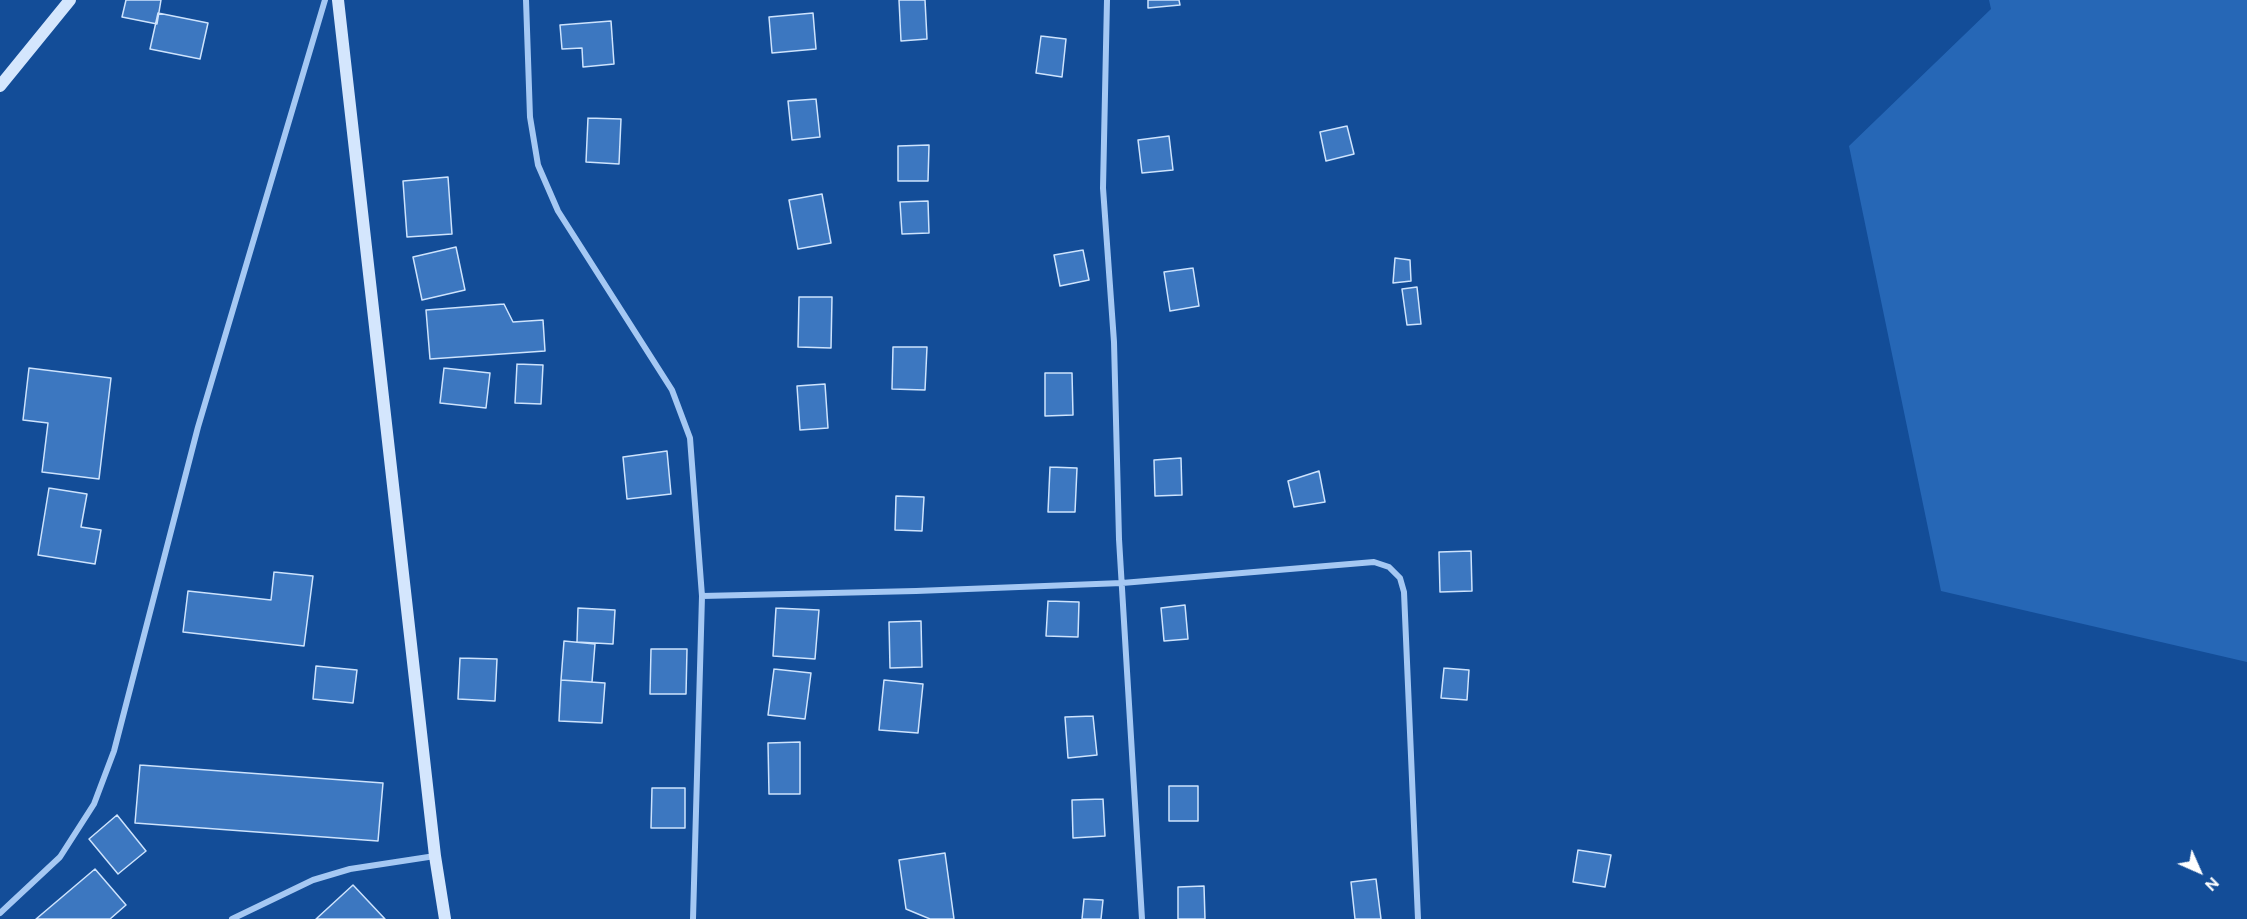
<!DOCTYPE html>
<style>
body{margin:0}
#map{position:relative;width:2247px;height:919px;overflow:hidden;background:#134d98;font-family:"DM Sans",sans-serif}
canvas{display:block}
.north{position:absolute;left:2169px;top:841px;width:60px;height:60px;-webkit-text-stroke:4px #134d98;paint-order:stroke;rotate:135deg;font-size:16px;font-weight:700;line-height:24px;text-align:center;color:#fff}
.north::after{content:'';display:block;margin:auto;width:21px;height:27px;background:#fff;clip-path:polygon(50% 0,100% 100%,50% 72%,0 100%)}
</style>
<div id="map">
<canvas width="2247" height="919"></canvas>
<div class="north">N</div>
</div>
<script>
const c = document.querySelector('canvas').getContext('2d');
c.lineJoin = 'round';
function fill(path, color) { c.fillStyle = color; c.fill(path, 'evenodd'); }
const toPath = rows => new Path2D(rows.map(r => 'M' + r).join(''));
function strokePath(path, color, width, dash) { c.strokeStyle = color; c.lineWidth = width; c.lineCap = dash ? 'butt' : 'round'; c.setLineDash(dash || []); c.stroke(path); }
fill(toPath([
 [1989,0,2247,0,2247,662,1941,591,1849,146,1991,9]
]), '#2667b6');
const building = toPath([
 [126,0,161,0,157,24,122,17,126,0],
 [899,0,925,0,927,39,901,41,899,0],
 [1148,0,1179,0,1180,5,1148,8,1148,0],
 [158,13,208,23,200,59,150,49,158,13],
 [813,13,816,49,772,53,769,17,813,13],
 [611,21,614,64,583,67,582,48,562,49,560,25,611,21],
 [1041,36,1066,39,1062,77,1036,73,1041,36],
 [816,99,820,137,792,140,788,101,816,99],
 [588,118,621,119,619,164,586,162,588,118],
 [1347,126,1354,154,1326,161,1320,132,1347,126],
 [1169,136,1173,170,1142,173,1138,140,1169,136],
 [929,145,928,181,898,181,898,146,929,145],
 [448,177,452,234,407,237,403,181,448,177],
 [822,194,831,243,798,249,789,200,822,194],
 [928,201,929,233,902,234,900,202,928,201],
 [456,247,465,290,422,300,413,257,456,247],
 [1083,250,1089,280,1060,286,1054,255,1083,250],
 [1395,258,1410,260,1411,281,1393,283,1395,258],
 [1193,268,1199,306,1170,311,1164,272,1193,268],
 [1417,287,1421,324,1407,325,1402,289,1417,287],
 [799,297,832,297,831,348,798,347,799,297],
 [504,304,513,322,543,320,545,351,430,359,426,310,504,304],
 [893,347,927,347,925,390,892,389,893,347],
 [517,364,543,365,541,404,515,403,517,364],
 [29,368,111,378,99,479,42,472,48,423,23,420,29,368],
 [444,368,490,373,486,408,440,403,444,368],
 [1045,373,1072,373,1073,415,1045,416,1045,373],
 [825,384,828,428,800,430,797,386,825,384],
 [667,451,671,494,627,499,623,457,667,451],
 [1181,458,1182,495,1155,496,1154,460,1181,458],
 [1050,467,1077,468,1075,512,1048,512,1050,467],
 [1319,471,1325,502,1294,507,1288,481,1319,471],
 [49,488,87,494,81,527,101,530,95,564,38,555,49,488],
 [896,496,924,497,922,531,895,530,896,496],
 [1471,551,1472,591,1440,592,1439,552,1471,551],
 [274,572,313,576,304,646,183,632,188,591,271,600,274,572],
 [1048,601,1079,602,1078,637,1046,636,1048,601],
 [1185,605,1188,639,1164,641,1161,608,1185,605],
 [578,608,615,610,613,644,577,642,578,608],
 [776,608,819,610,815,659,773,656,776,608],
 [921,621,922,667,890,668,889,622,921,621],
 [564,641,595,644,592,682,561,680,564,641],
 [651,649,687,649,686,694,650,694,651,649],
 [460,658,497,659,495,701,458,699,460,658],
 [316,666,357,670,353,703,313,699,316,666],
 [1444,668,1469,670,1467,700,1441,698,1444,668],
 [774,669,811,673,805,719,768,715,774,669],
 [561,680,605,683,602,723,559,721,561,680],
 [884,680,923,684,918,733,879,730,884,680],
 [1093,716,1097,755,1068,758,1065,717,1093,716],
 [800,742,800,794,769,794,768,743,800,742],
 [140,765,383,783,378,841,135,823,140,765],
 [1169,786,1198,786,1198,821,1169,821,1169,786],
 [652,788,685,788,685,828,651,828,652,788],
 [1103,799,1105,836,1073,838,1072,800,1103,799],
 [117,815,146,851,118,874,89,839,117,815],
 [1578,850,1611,855,1605,887,1573,882,1578,850],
 [945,853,954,919,930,919,906,909,899,860,945,853],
 [95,869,126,905,110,919,36,919,95,869],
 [1376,879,1381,919,1355,919,1351,882,1376,879],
 [353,885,385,919,316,919,353,885],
 [1204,886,1205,919,1178,919,1178,887,1204,886],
 [1084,899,1103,900,1101,919,1082,919,1084,899]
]);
fill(building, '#3c77c0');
strokePath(building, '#cde3fd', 1.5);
strokePath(toPath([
 [526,0,530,117,538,165,558,211,672,390,690,438,702,596,693,919],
 [1107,0,1103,188,1114,342,1119,539,1142,919],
 [702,596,916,591,1122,583,1374,562,1389,567,1400,578,1404,592,1418,919],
 [0,913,60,857,94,804,114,751,198,427,325,0],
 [232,919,313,880,350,869,435,856]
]), '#a5c8f3', 6);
strokePath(toPath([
 [338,0,435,856,445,919],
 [0,86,70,0]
]), '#d4e6fd', 12);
</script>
